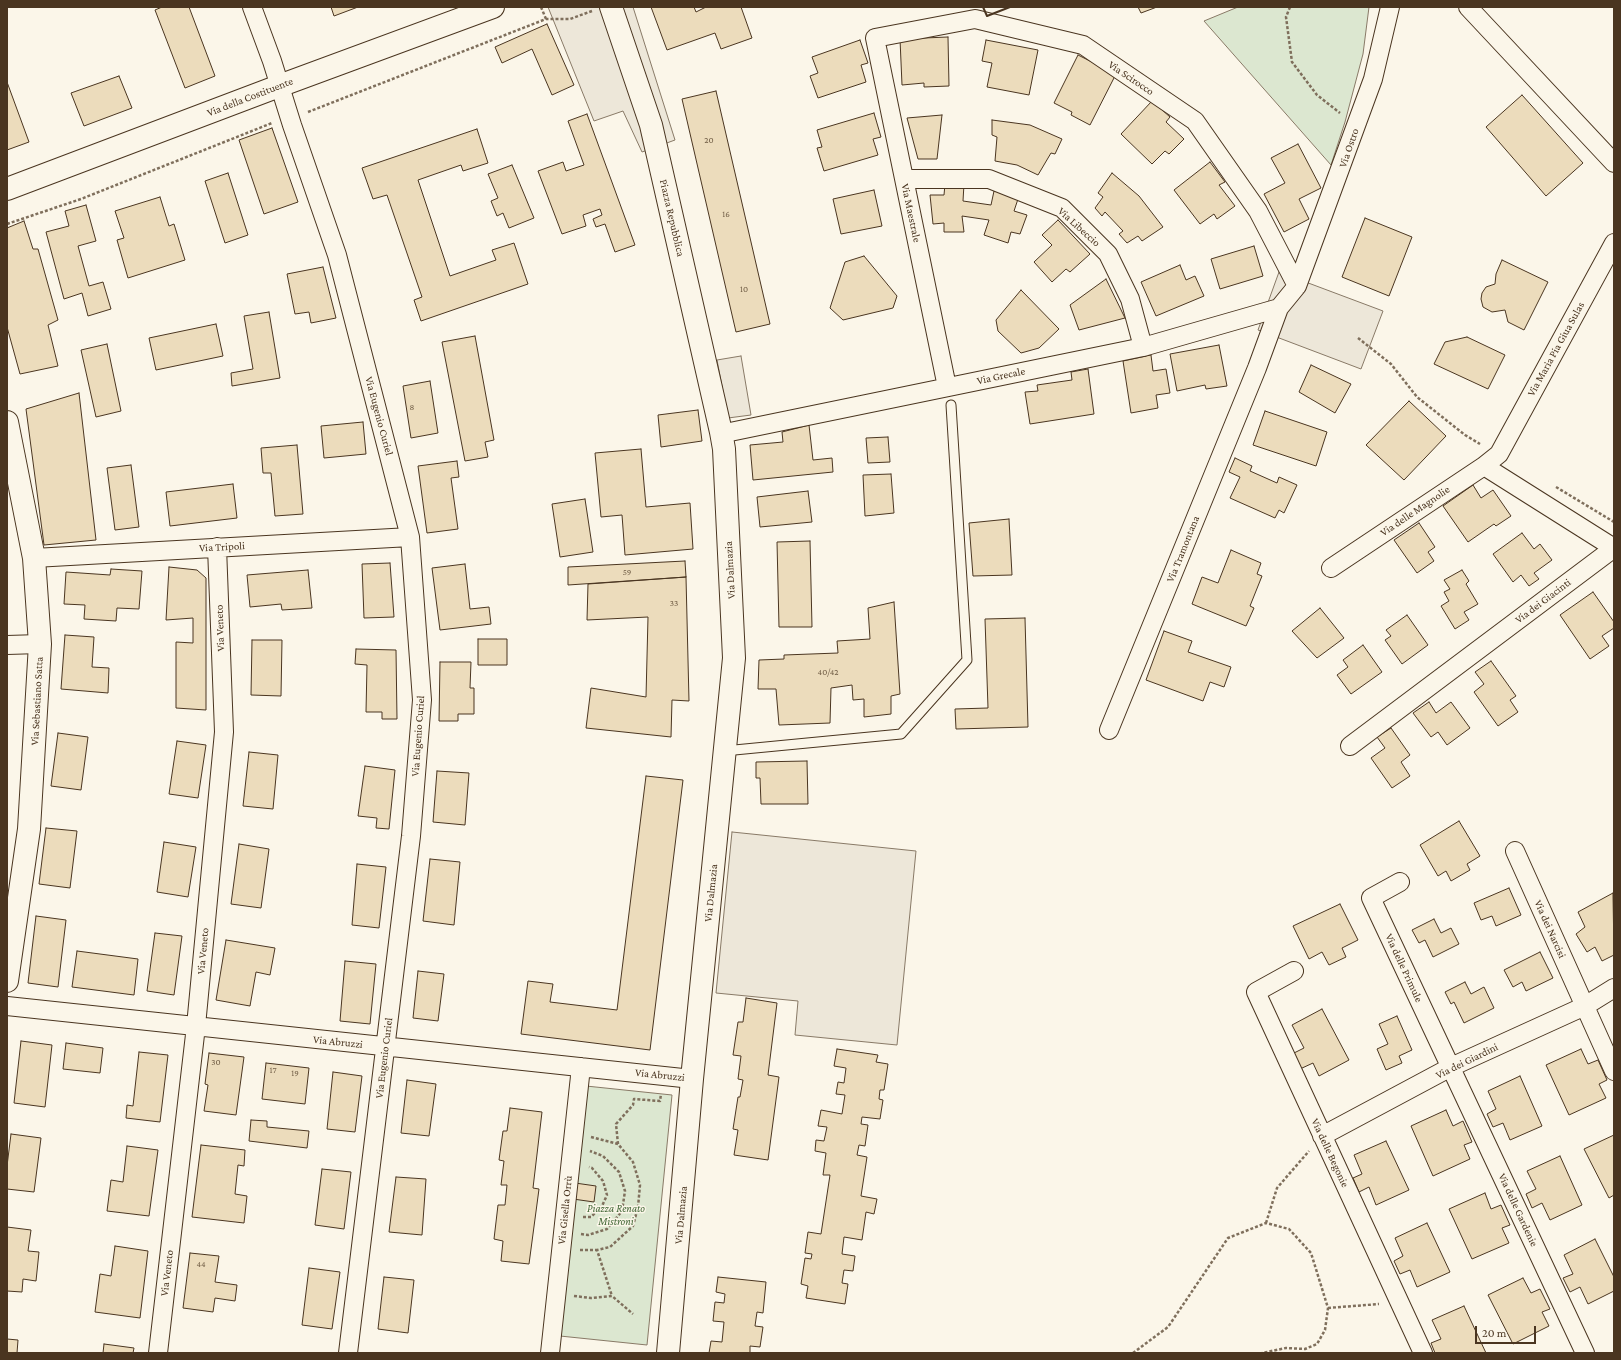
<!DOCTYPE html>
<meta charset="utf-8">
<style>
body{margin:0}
#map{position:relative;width:1621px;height:1360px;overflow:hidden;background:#fbf6e9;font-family:"Crimson Pro",serif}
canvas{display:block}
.frame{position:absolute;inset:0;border:8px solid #4a3520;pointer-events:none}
.scale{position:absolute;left:1475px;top:1326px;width:61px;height:18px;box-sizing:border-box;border:2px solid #4a3520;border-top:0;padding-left:5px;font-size:12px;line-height:14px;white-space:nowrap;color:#4a3520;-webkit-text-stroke:3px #fbf6e9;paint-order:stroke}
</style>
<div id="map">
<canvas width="1621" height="1360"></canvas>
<div class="frame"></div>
<div class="scale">20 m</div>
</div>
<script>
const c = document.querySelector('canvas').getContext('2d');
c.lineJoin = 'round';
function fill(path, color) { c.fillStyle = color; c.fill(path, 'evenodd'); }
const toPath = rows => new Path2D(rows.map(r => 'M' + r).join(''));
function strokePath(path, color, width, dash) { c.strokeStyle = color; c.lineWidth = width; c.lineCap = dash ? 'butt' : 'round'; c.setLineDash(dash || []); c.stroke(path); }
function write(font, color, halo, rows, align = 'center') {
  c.font = font + ' "Crimson Pro",serif'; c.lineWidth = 3; c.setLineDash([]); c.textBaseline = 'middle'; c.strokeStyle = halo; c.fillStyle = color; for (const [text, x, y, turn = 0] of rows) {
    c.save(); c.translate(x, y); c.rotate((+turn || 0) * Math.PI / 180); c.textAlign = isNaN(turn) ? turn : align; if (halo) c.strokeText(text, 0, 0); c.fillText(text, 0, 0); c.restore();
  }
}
const green = toPath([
 [1238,7,1369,7,1363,54,1345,122,1331,165,1204,21,1238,7],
 [586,1086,672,1095,647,1345,560,1336,586,1086]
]);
fill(green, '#dce7d0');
strokePath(green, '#887966', 1);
const parking = toPath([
 [548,7,633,7,675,140,642,152,623,111,594,121,548,7],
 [1279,272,1383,311,1361,369,1258,330,1279,272],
 [741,356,751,415,728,418,717,360,741,356],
 [732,832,916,851,897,1045,795,1035,798,1001,716,993,732,832]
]);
fill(parking, '#ede7d9');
strokePath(parking, '#887966', 1);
const building = toPath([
 [162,7,189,7,215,76,185,88,155,10,162,7],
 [331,7,358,7,334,16,331,7],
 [651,7,694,7,696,12,706,7,741,7,752,38,721,49,715,33,667,50,651,7],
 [1138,7,1157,7,1141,13,1138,7],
 [547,24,574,85,552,95,532,49,502,63,495,47,547,24],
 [948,37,949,86,924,87,924,83,902,85,900,39,948,37],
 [860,40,868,63,861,65,866,82,818,98,810,76,818,73,812,57,860,40],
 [986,40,1038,50,1029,95,987,87,992,63,982,61,986,40],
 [1078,55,1116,74,1090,125,1071,115,1072,112,1054,103,1078,55],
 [119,76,132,108,84,126,71,93,119,76],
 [7,82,29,142,7,150,7,82],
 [716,91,770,324,736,332,682,99,716,91],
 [1522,95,1583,163,1546,196,1486,127,1522,95],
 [1152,101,1170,117,1166,122,1184,139,1169,154,1165,151,1152,164,1121,134,1152,101],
 [874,113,881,137,873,139,878,155,824,171,817,148,822,147,817,130,874,113],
 [587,114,635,245,615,252,605,224,596,227,593,219,602,215,600,209,583,215,586,226,562,234,538,171,563,162,566,171,584,165,568,121,587,114],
 [942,115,937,159,918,159,907,118,942,115],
 [992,120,1030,125,1062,139,1055,154,1051,153,1038,175,1017,165,995,161,997,137,992,135,992,120],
 [272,128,298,202,264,214,239,140,272,128],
 [477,129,488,163,463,171,461,165,418,180,450,276,496,260,492,250,514,243,528,284,421,321,414,300,422,297,387,195,373,199,362,168,477,129],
 [1298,144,1321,188,1299,199,1309,219,1284,232,1264,194,1285,183,1271,158,1298,144],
 [1210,162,1225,182,1219,185,1235,206,1217,219,1214,214,1200,224,1174,190,1210,162],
 [512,165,534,218,509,228,503,213,497,216,491,201,498,198,488,174,512,165],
 [228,173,248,235,225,243,205,181,228,173],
 [1112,173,1139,196,1163,227,1142,241,1138,236,1127,243,1119,234,1123,231,1105,212,1102,216,1095,208,1103,197,1098,193,1112,173],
 [945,184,964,184,963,201,991,205,994,191,1019,196,1014,211,1027,215,1020,234,1011,232,1008,243,984,235,989,220,962,216,964,232,944,232,944,223,933,224,930,195,944,195,945,184],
 [874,190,882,226,841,234,833,199,874,190],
 [160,197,169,226,174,224,185,260,128,278,117,240,124,238,115,211,160,197],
 [86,205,96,241,78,246,89,286,103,282,111,309,88,316,82,293,64,299,46,232,69,226,65,211,86,205],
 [1365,218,1412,237,1389,296,1342,277,1365,218],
 [1058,220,1090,254,1070,272,1066,269,1052,282,1034,262,1052,245,1042,235,1058,220],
 [24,221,33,249,38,249,58,320,48,325,58,366,20,374,7,327,7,228,24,221],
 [1254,246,1263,276,1220,289,1211,259,1254,246],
 [864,256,897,296,893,308,843,320,830,308,845,262,864,256],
 [1502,260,1548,282,1524,330,1508,322,1505,310,1492,312,1483,307,1481,299,1482,293,1486,287,1495,284,1496,274,1502,260],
 [1180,265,1186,280,1195,276,1204,296,1156,316,1141,282,1180,265],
 [323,267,336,318,311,323,309,312,295,314,287,274,323,267],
 [1106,279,1125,318,1079,330,1070,305,1106,279],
 [1021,290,1059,329,1039,348,1021,353,998,331,996,320,1021,290],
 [269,312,280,378,232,386,231,373,253,369,244,316,269,312],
 [216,324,223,356,156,370,149,338,216,324],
 [475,336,494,440,485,442,488,457,465,461,442,342,475,336],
 [1467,337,1505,355,1488,389,1434,364,1445,342,1467,337],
 [107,344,121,411,96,417,81,350,107,344],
 [1219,345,1227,386,1206,389,1205,385,1177,391,1170,354,1219,345],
 [1151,355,1153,371,1166,369,1170,393,1156,395,1158,408,1131,413,1123,361,1151,355],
 [1311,365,1351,384,1335,413,1299,392,1311,365],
 [1088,369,1094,414,1030,424,1025,392,1038,391,1037,385,1072,380,1071,372,1088,369],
 [430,381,438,433,411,438,403,386,430,381],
 [79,393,96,540,44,545,26,409,79,393],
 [1409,401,1446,436,1404,480,1366,445,1409,401],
 [698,410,702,441,661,447,658,415,698,410],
 [1265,411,1327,432,1316,466,1253,445,1265,411],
 [363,422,366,454,324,458,321,426,363,422],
 [809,425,813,460,832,458,833,472,753,480,750,445,783,442,782,432,809,425],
 [888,437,890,462,868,463,866,438,888,437],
 [297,445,303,514,275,516,271,473,263,473,261,448,297,445],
 [641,449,646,507,690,503,693,549,625,555,622,515,601,517,595,453,641,449],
 [1235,458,1252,466,1250,471,1277,483,1279,477,1297,485,1284,513,1279,510,1275,518,1230,498,1240,477,1229,472,1235,458],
 [457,461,459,477,451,478,458,529,427,533,418,466,457,461],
 [131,465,139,527,115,530,107,468,131,465],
 [891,474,894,513,865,516,863,475,891,474],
 [233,484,237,518,170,526,166,492,233,484],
 [1473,485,1481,498,1493,490,1511,516,1496,526,1494,524,1468,542,1443,506,1473,485],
 [808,491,812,522,760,527,757,497,808,491],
 [585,499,593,552,560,557,552,504,585,499],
 [1009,519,1012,575,973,576,969,523,1009,519],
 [1419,523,1435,547,1428,552,1434,561,1417,573,1394,540,1419,523],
 [1522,533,1534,549,1540,544,1552,560,1534,573,1539,579,1529,586,1521,575,1513,582,1493,554,1522,533],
 [810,541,812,627,779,627,777,542,810,541],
 [1231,550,1261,563,1257,574,1262,576,1250,606,1254,608,1246,626,1192,604,1202,577,1218,583,1231,550],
 [685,561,686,577,568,585,568,567,685,561],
 [390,563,394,617,364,618,362,564,390,563],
 [465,564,470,609,489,607,491,624,440,630,432,568,465,564],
 [169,567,197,570,206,578,206,710,176,708,176,642,193,643,193,618,166,620,169,567],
 [111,569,142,571,139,609,117,608,116,621,84,619,85,605,64,604,66,572,110,575,111,569],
 [308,570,312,608,282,610,281,604,250,607,247,575,308,570],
 [1462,570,1469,581,1466,584,1478,604,1464,612,1469,620,1455,629,1441,606,1449,601,1444,592,1450,589,1444,580,1462,570],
 [686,577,689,701,672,700,671,737,586,728,591,688,646,697,648,617,587,620,588,584,686,577],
 [1593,592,1614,622,1614,628,1602,636,1609,646,1590,659,1560,615,1593,592],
 [894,602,900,694,891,696,891,714,864,717,864,699,853,700,852,685,831,688,830,723,779,725,776,689,758,689,759,660,784,659,784,655,838,653,837,641,870,639,868,608,894,602],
 [1320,608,1344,638,1317,658,1292,631,1320,608],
 [1407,615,1428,645,1402,664,1385,640,1391,636,1386,630,1407,615],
 [1025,618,1028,727,956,729,955,709,988,708,985,619,1025,618],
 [1164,631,1192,641,1188,652,1231,667,1224,687,1210,682,1203,701,1146,680,1164,631],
 [65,635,94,637,92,667,109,668,108,693,61,689,65,635],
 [478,639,507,639,507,665,478,665,478,639],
 [252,640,282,640,281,696,251,695,252,640],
 [1363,645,1382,672,1351,694,1337,675,1348,667,1343,660,1363,645],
 [356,649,396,650,397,719,382,719,382,712,366,712,367,665,355,664,356,649],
 [1491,661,1516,696,1510,700,1518,712,1498,726,1474,692,1484,684,1475,672,1491,661],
 [440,662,471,662,470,688,474,688,474,714,458,714,458,721,439,721,440,662],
 [1429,702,1436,713,1451,702,1470,728,1447,745,1438,732,1431,737,1413,713,1429,702],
 [1391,728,1410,755,1401,762,1410,776,1392,788,1371,758,1385,748,1377,737,1391,728],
 [58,733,88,737,81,790,51,786,58,733],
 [177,741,206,745,198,798,169,794,177,741],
 [249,752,278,755,273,809,243,806,249,752],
 [807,761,808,804,761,804,760,778,756,778,756,762,807,761],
 [365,766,395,770,389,829,376,828,377,818,358,816,365,766],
 [437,771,469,773,465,825,433,822,437,771],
 [646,776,683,780,650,1050,521,1034,528,981,553,984,550,1002,617,1010,646,776],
 [1459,821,1480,856,1467,864,1470,870,1451,881,1446,871,1438,876,1420,845,1459,821],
 [46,828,77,831,70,888,39,884,46,828],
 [164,842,196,847,188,897,157,892,164,842],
 [239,844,269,849,261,908,231,904,239,844],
 [430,859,460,862,454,925,423,921,430,859],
 [357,864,386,867,379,928,352,925,357,864],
 [1509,888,1521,915,1496,926,1492,916,1481,920,1474,903,1509,888],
 [1613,893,1614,955,1602,961,1595,947,1587,952,1576,934,1585,927,1578,912,1613,893],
 [1340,904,1358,940,1342,948,1346,957,1329,965,1322,952,1309,959,1293,926,1340,904],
 [36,916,66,920,58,987,28,983,36,916],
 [1434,919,1441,933,1451,928,1459,944,1433,957,1425,940,1419,943,1412,930,1434,919],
 [155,933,182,936,174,995,147,991,155,933],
 [226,940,275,948,270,975,256,972,250,1006,216,1000,226,940],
 [77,951,138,959,134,995,72,987,77,951],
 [1540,952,1553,978,1526,991,1522,982,1513,987,1504,970,1540,952],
 [345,961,376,964,370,1024,340,1021,345,961],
 [418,971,444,974,438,1021,413,1018,418,971],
 [1465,982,1471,994,1484,987,1494,1008,1464,1023,1454,1002,1451,1004,1445,992,1465,982],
 [746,998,777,1003,768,1075,779,1077,768,1160,734,1155,738,1130,733,1129,738,1097,740,1097,743,1080,738,1079,741,1056,733,1055,738,1022,743,1022,746,998],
 [1322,1009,1349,1060,1319,1076,1313,1063,1300,1069,1292,1054,1304,1048,1292,1025,1322,1009],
 [1397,1016,1412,1050,1399,1056,1402,1063,1386,1070,1377,1049,1388,1044,1379,1024,1397,1016],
 [21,1041,52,1045,45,1107,14,1103,21,1041],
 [66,1043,103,1048,100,1073,63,1069,66,1043],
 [837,1049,878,1055,876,1062,888,1064,884,1090,880,1090,879,1099,883,1100,880,1119,862,1117,861,1124,868,1125,865,1146,859,1145,857,1155,867,1157,861,1196,877,1199,874,1214,866,1212,862,1240,844,1237,842,1254,855,1256,853,1271,844,1270,842,1283,848,1284,845,1304,806,1298,808,1286,801,1284,805,1258,811,1259,812,1254,805,1253,808,1232,821,1234,830,1175,823,1175,826,1153,815,1151,816,1140,824,1141,827,1127,818,1126,821,1110,842,1114,845,1095,836,1094,838,1082,844,1083,846,1068,834,1066,837,1049],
 [1581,1049,1588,1064,1598,1060,1607,1080,1599,1084,1606,1098,1569,1115,1546,1065,1581,1049],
 [139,1052,168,1055,160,1122,126,1118,127,1105,133,1106,139,1052],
 [209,1053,244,1057,236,1115,204,1111,208,1085,205,1084,209,1053],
 [266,1063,309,1068,305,1104,262,1099,266,1063],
 [333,1072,362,1076,355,1132,327,1129,333,1072],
 [1520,1076,1542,1126,1510,1140,1503,1123,1493,1127,1487,1114,1496,1109,1488,1091,1520,1076],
 [407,1080,436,1084,429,1136,401,1133,407,1080],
 [510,1108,542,1112,533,1188,539,1189,529,1264,501,1261,503,1241,494,1239,498,1205,505,1205,507,1185,501,1185,504,1161,499,1160,503,1131,507,1131,510,1108],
 [1446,1110,1453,1126,1463,1121,1472,1142,1464,1145,1470,1159,1433,1176,1411,1126,1446,1110],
 [251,1120,267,1121,267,1127,309,1131,307,1148,249,1141,251,1120],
 [11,1134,41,1138,34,1192,7,1189,7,1166,11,1134],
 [1614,1135,1614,1195,1609,1198,1584,1149,1614,1135],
 [1386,1141,1409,1190,1376,1205,1369,1187,1359,1192,1353,1178,1362,1174,1354,1155,1386,1141],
 [201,1145,245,1150,244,1166,238,1165,235,1194,247,1196,244,1223,192,1217,201,1145],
 [127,1146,158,1150,149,1216,107,1211,111,1180,123,1182,127,1146],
 [1560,1156,1582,1205,1550,1220,1542,1203,1532,1208,1526,1194,1536,1189,1527,1171,1560,1156],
 [322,1169,351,1172,344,1229,315,1225,322,1169],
 [396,1177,426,1179,422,1235,389,1232,396,1177],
 [575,1183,596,1186,594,1202,573,1199,575,1183],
 [1485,1193,1491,1209,1501,1205,1510,1225,1502,1228,1509,1243,1472,1259,1449,1209,1485,1193],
 [1427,1223,1450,1272,1417,1287,1410,1270,1400,1274,1394,1261,1403,1256,1395,1238,1427,1223],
 [7,1227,31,1230,28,1251,39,1252,36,1281,23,1279,22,1292,7,1291,7,1227],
 [1595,1239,1614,1277,1614,1291,1588,1304,1580,1287,1570,1292,1563,1278,1573,1274,1564,1255,1595,1239],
 [115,1246,148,1251,140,1318,95,1312,100,1274,111,1276,115,1246],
 [190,1253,219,1256,215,1282,237,1285,235,1301,215,1298,213,1312,183,1308,190,1253],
 [309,1268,340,1272,332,1329,302,1325,309,1268],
 [384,1277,414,1280,408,1333,378,1329,384,1277],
 [718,1277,766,1282,763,1313,757,1312,755,1326,763,1327,760,1347,750,1346,750,1353,709,1353,711,1341,722,1342,724,1322,713,1321,715,1302,724,1303,725,1294,716,1292,718,1277],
 [1523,1278,1531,1293,1540,1289,1550,1309,1542,1312,1549,1326,1513,1344,1488,1295,1523,1278],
 [1464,1306,1486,1353,1435,1353,1431,1343,1441,1339,1432,1320,1464,1306],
 [7,1339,18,1340,17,1353,7,1353,7,1339],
 [104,1344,134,1348,133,1353,103,1353,104,1344]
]);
fill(building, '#ecdcbc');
strokePath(building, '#4a3520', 1);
const lane = toPath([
 [724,751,901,734,967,660,951,405]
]);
const street = toPath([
 [252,7,272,61,292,125,337,255,410,537,422,700,411,836,348,1353],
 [1468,7,1614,163],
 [904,179,989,179,1062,208,1108,254,1130,299,1143,347],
 [947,387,875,38,975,19,1083,45,1195,121,1258,211,1297,286],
 [721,432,730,432,1143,347,1279,308],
 [34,558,410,537],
 [1331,568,1484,466,1499,454,1614,243],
 [7,645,40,644],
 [1109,730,1257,368,1279,308,1297,286,1373,79,1390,7],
 [1350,746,1614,548,1484,466],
 [1515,851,1614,1071],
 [1400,882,1371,898,1585,1353],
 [1294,971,1256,992,1423,1353],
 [7,1006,692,1079],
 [1322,1136,1451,1067,1585,1006,1614,988],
 [158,1353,196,1026,224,732,217,547],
 [550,1353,581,1067]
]);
const secondary = toPath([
 [611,7,651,125,721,432,724,449,734,658,692,1079,668,1353],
 [7,189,279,86,493,7],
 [7,422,34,558,40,644,29,829,7,981]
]);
strokePath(lane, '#4a3520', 11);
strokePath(street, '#4a3520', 20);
strokePath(secondary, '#4a3520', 24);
strokePath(toPath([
 [541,7,546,19],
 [1290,7,1286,17,1292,62,1317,95,1340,113],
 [308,112,546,19,570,19,592,11],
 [7,224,81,199,272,123],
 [1358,338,1391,364,1417,397,1465,435,1480,444],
 [1556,487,1614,522],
 [591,1137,618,1144,633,1162,640,1185,638,1207,633,1226,610,1247,597,1250,612,1296],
 [618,1144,616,1124,633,1105,634,1099,660,1101,661,1094],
 [583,1217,591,1217,602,1206,607,1195,603,1181,592,1168,589,1167],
 [1266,1223,1277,1188,1309,1151],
 [581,1234,588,1235,607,1229,622,1211,625,1191,619,1172,603,1156,590,1151],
 [580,1250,597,1250],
 [574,1296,591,1298,612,1296,633,1314],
 [1328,1308,1379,1304],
 [1133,1353,1168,1327,1228,1238,1266,1223,1289,1229,1311,1253,1328,1308,1325,1330,1317,1344,1305,1349,1286,1348,1262,1353]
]), '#7f6f5c', 2.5, [3, 2]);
strokePath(lane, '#fbf6e9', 9);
strokePath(street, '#fbf6e9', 18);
strokePath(secondary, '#fbf6e9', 22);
strokePath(toPath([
 [983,7,987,16,1010,7]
]), '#4a3520', 2);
write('9px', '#725f47', null, [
 ["20",709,140],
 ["16",726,214],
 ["10",744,289],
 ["8",412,407],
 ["59",627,572],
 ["33",674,603],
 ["40/42",828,672],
 ["30",216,1062],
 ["17",273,1070],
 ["19",295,1073],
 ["44",201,1264]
]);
write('11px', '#4a3520', '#fbf6e9', [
 ["Via Scirocco",1131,78,34],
 ["Via della Costituente",250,97,-21],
 ["Via Ostro",1349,148,-71],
 ["Via Maestrale",911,213,78],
 ["Piazza Repubblica",672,218,77],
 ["Via Libeccio",1079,227,42],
 ["Via Maria Pia Giua Sulas",1556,349,-61],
 ["Via Grecale",1001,376,-12],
 ["Via Eugenio Curiel",379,416,75],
 ["Via delle Magnolie",1415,511,-34],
 ["Via Tripoli",222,547,-3],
 ["Via Tramontana",1183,549,-68],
 ["Via Dalmazia",730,570,-93],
 ["Via dei Giacinti",1543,601,-37],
 ["Via Veneto",220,628,-92],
 ["Via Sebastiano Satta",37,701,-87],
 ["Via Eugenio Curiel",418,736,-86],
 ["Via Dalmazia",711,893,-84],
 ["Via dei Narcisi",1550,929,66],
 ["Via Veneto",203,951,-85],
 ["Via delle Primule",1404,968,65],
 ["Via Abruzzi",338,1042,6],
 ["Via Eugenio Curiel",384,1058,-83],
 ["Via dei Giardini",1467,1061,-26],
 ["Via Abruzzi",660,1075,6],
 ["Via delle Begonie",1330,1153,65],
 ["Via Gisella Orrù",565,1210,-84],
 ["Via delle Gardenie",1518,1210,65],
 ["Via Dalmazia",681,1215,-85],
 ["Via Veneto",167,1273,-83]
]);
write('italic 11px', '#436837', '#fbf6e9', [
 ["Piazza Renato",616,1209],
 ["Mistroni",616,1222]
]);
</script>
